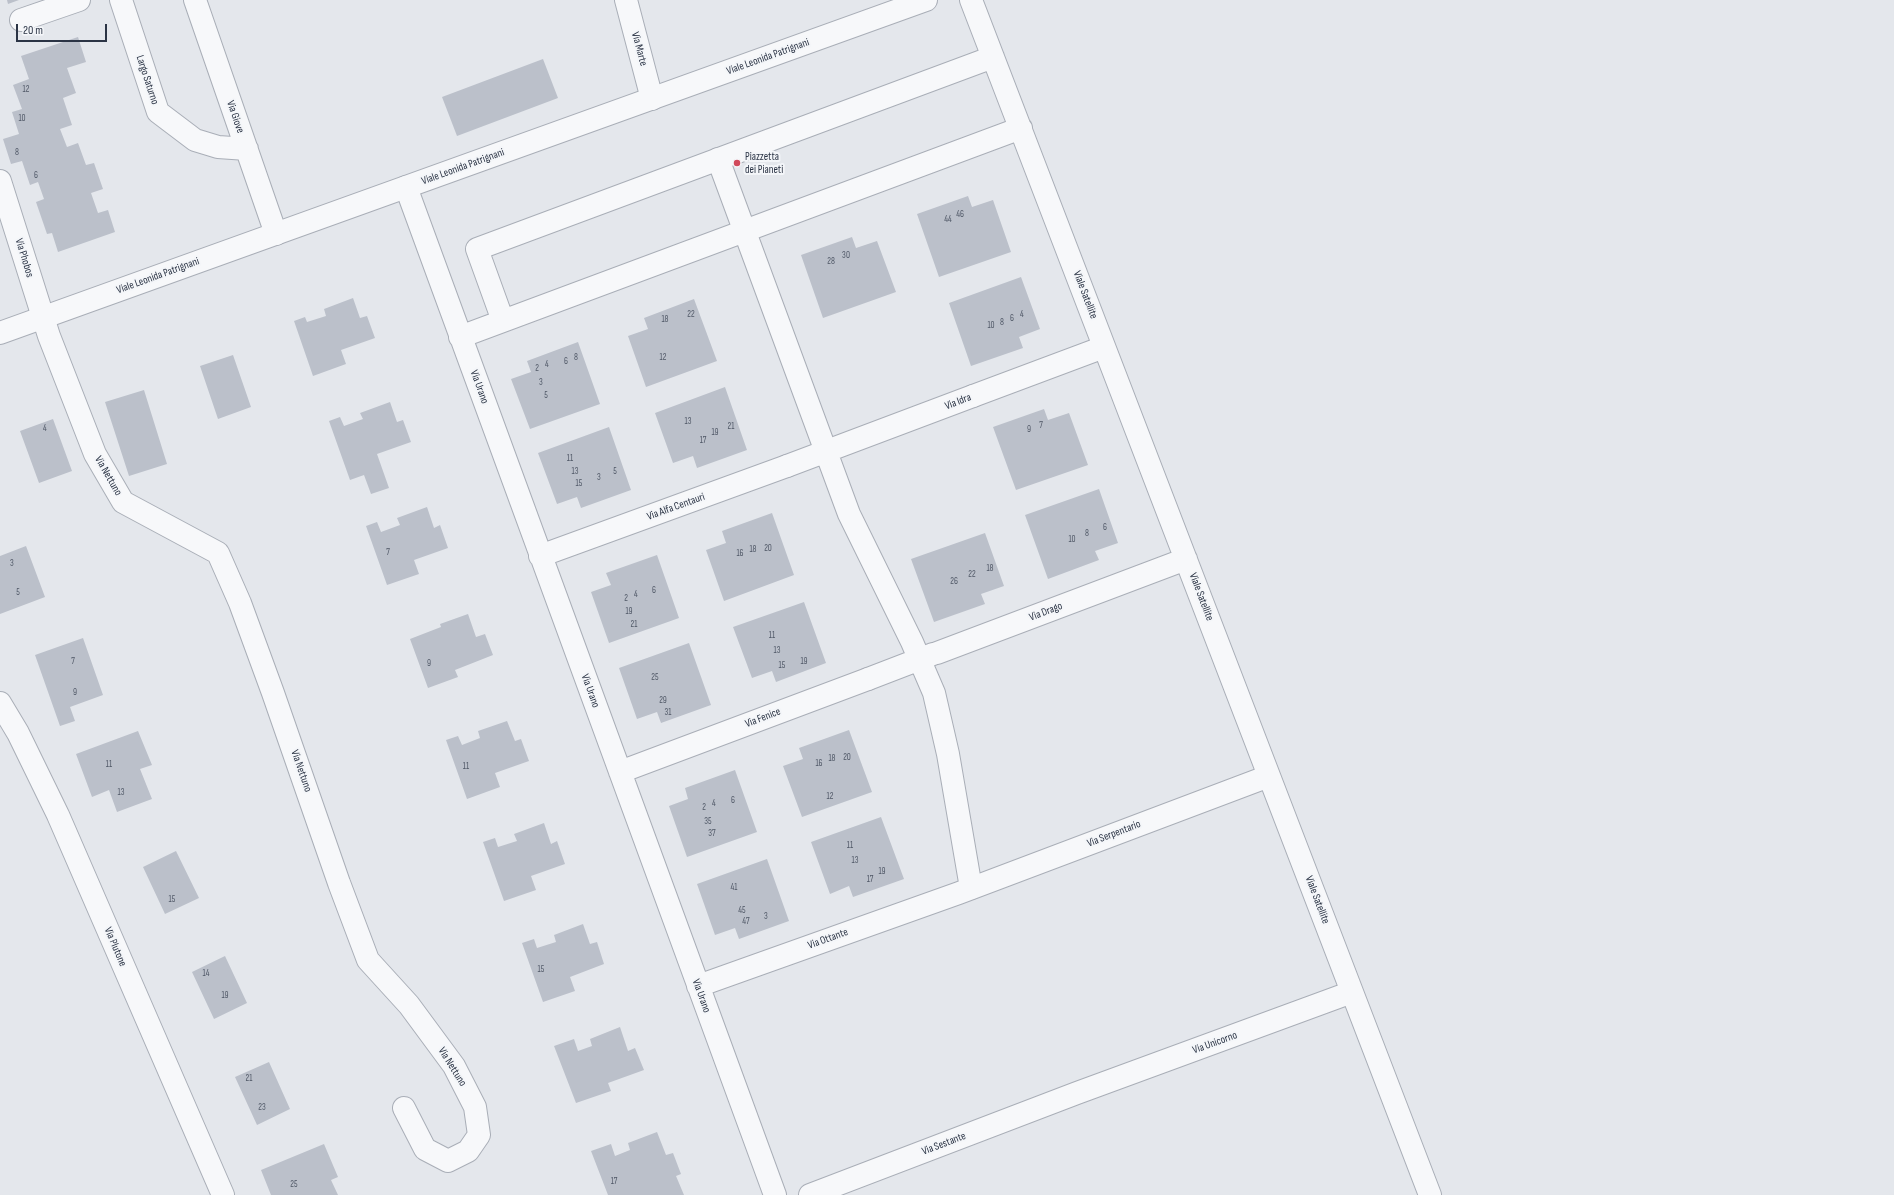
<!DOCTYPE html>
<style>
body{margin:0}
#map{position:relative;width:1894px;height:1195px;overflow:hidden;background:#e4e7ec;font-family:"Sofia Sans Condensed",sans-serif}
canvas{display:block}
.scale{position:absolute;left:16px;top:24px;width:91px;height:18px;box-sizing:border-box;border:2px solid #2b3445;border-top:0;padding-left:5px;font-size:12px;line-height:14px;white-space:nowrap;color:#2b3445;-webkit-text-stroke:3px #f4f6f9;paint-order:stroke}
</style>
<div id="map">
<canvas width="1894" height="1195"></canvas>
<div class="scale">20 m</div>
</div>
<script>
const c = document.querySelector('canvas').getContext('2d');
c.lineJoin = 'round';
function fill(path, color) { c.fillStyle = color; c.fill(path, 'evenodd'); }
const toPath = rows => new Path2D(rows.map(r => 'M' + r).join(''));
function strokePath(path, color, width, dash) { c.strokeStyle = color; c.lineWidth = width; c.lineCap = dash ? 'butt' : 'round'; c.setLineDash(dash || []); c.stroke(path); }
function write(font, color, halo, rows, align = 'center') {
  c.font = font + ' "Sofia Sans Condensed",sans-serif'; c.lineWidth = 4; c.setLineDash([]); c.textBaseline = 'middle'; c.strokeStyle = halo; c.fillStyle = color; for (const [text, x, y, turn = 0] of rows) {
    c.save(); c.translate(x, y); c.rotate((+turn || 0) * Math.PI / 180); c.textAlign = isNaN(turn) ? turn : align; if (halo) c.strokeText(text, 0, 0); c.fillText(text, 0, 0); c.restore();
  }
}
fill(toPath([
 [7,0,19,0,8,4],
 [78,37,86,62,67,68,76,93,63,98,72,125,60,129,67,147,78,143,86,165,94,163,103,189,91,193,98,213,108,210,115,232,58,252,52,233,47,234,36,202,44,199,38,182,30,185,22,161,11,164,3,139,19,134,12,112,22,109,13,85,29,79,21,56],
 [543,59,558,98,457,136,442,97],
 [968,196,972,207,993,200,1011,252,939,277,917,214],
 [852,237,856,248,877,241,896,292,823,318,801,255],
 [1021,277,1040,329,1019,337,1023,348,971,366,949,303],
 [353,298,360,318,367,316,375,338,341,350,346,364,313,376,294,321,305,317,307,322,326,316,324,309],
 [694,299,717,361,646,387,628,336,648,329,644,318],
 [578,342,600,404,530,429,511,379,531,372,527,361],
 [233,355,251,407,218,419,200,366],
 [725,387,747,450,697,468,693,456,673,463,655,413],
 [144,390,167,464,129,476,105,402],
 [390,402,397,422,403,420,411,442,377,454,389,488,371,494,364,475,350,480,329,421,340,417,344,426,363,419,360,413],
 [1044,409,1048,420,1069,413,1088,465,1016,490,993,427],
 [53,419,72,471,39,483,20,431],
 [609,427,631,490,581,508,577,497,557,504,538,453],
 [1099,489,1118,543,1095,551,1099,560,1048,579,1025,515],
 [427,507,434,528,440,525,448,548,414,560,419,574,387,585,366,526,377,522,381,532,400,525,397,518],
 [772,513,794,575,724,601,706,550,726,543,722,531],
 [985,533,1004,586,981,594,985,604,934,622,911,559],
 [26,546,45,597,0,614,0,556],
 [657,555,679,618,609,643,591,592,611,585,606,573],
 [804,602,826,663,776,682,772,671,752,678,733,627],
 [468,614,476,637,485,634,493,655,455,670,458,677,428,688,410,639,441,627,440,624],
 [83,638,103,695,70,707,75,721,60,726,35,655],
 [689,643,711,705,661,723,657,712,637,719,619,668],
 [507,721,515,741,521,739,529,761,495,773,500,787,467,799,446,740,458,736,462,745,480,738,478,731],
 [849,730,872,792,802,817,783,766,803,759,799,748],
 [138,731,152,765,140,769,152,799,117,812,109,790,92,797,76,754],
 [735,770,757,832,687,857,669,806,688,799,685,788],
 [881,817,904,879,853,897,849,886,830,894,811,842],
 [544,823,551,844,557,841,565,864,531,876,536,890,504,901,483,842,495,838,498,847,517,841,514,834],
 [176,851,199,898,165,914,143,867],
 [767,859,789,921,739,939,735,928,715,935,697,884],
 [583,924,590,944,597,942,604,964,570,977,575,991,543,1002,522,943,534,939,537,948,556,942,554,935],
 [225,956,247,1003,214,1019,192,972],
 [620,1027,628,1051,635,1048,644,1070,608,1083,611,1091,576,1103,554,1046,574,1039,578,1051,592,1046,590,1039],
 [269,1062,290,1109,257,1125,235,1077],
 [657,1132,666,1155,673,1153,681,1174,676,1176,684,1195,608,1195,591,1151,611,1144,615,1156,630,1150,628,1143],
 [324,1144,338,1177,331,1180,338,1195,271,1195,261,1170]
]), '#bbc0ca');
const pedestrian = toPath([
 [718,159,849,514,912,642,934,693,948,754,971,888],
 [787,466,973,396],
 [868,679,933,654]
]);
const minor = toPath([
 [121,0,158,112,195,140,218,147,247,149],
 [195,0,276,234],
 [626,0,652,99],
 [971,0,1430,1195],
 [21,20,79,0],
 [0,181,49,336,95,454,123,502,218,553,240,603,273,693,339,883,368,960,409,1005,454,1066,475,1107,479,1135,468,1151,448,1161,425,1149,404,1108],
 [406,187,775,1195],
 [503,321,477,249,993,57],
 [460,337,1021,128],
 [973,396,1104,347],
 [540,556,787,466],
 [937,653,1186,559],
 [0,703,18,733,58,815,223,1195],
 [620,772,868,679],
 [698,986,959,893,1269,776],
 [810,1195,1077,1093,1352,992]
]);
const tertiary = toPath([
 [0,333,926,0]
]);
strokePath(pedestrian, '#a9aeb7', 24);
strokePath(minor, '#a9aeb7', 24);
strokePath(tertiary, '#a9aeb7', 24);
strokePath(pedestrian, '#f7f8fa', 22);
strokePath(minor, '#f7f8fa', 22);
strokePath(tertiary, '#f7f8fa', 22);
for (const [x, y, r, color] of [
 [737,163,4,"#d1495b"]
]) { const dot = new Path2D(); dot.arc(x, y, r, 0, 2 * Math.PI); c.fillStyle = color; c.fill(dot); strokePath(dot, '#f4f6f9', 1.5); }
write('9px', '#4f5766', null, [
 ["12",26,90],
 ["10",22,119],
 ["8",17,153],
 ["6",36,176],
 ["46",960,215],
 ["44",948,220],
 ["30",846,256],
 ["28",831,262],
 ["22",691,315],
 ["4",1022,315],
 ["6",1012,319],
 ["18",665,320],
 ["8",1002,323],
 ["10",991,326],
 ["8",576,358],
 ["12",663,358],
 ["6",566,362],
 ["4",547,365],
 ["2",537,369],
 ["3",541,383],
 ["5",546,396],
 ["13",688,422],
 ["7",1041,426],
 ["21",731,427],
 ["4",45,429],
 ["9",1029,430],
 ["19",715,433],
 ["17",703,441],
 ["11",570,459],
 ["13",575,472],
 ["5",615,472],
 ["3",599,478],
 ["15",579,484],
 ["6",1105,528],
 ["8",1087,534],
 ["10",1072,540],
 ["20",768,549],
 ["18",753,550],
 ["7",388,553],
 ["16",740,554],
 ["3",12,564],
 ["18",990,569],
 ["22",972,575],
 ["26",954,582],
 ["6",654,591],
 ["5",18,593],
 ["4",636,595],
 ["2",626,599],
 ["19",629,612],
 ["21",634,625],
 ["11",772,636],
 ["13",777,651],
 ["7",73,662],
 ["19",804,662],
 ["9",429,664],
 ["15",782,666],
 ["25",655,678],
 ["9",75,693],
 ["29",663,701],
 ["31",668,713],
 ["20",847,758],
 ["18",832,759],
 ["16",819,764],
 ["11",109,765],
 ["11",466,767],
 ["13",121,793],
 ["12",830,797],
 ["6",733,801],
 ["4",714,804],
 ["2",704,808],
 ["35",708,822],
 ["37",712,834],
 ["11",850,846],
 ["13",855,861],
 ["19",882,872],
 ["17",870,880],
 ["41",734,888],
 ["15",172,900],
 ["45",742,911],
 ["3",766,917],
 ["47",746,922],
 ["15",541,970],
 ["14",206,974],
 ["19",225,996],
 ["21",249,1079],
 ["23",262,1108],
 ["17",614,1182],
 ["25",294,1185]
]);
write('11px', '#2b3445', '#f4f6f9', [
 ["Via Marte",639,49,75],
 ["Viale Leonida Patrignani",768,57,-20],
 ["Largo Saturno",147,80,72],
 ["Via Giove",235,117,71],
 ["Viale Leonida Patrignani",463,167,-20],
 ["Via Phobos",24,258,73],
 ["Viale Leonida Patrignani",158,276,-20],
 ["Viale Satellite",1085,295,69],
 ["Via Urano",479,387,70],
 ["Via Idra",958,402,-21],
 ["Via Nettuno",108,476,60],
 ["Via Alfa Centauri",676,507,-20],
 ["Viale Satellite",1201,597,69],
 ["Via Drago",1046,612,-21],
 ["Via Urano",590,691,70],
 ["Via Fenice",763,718,-21],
 ["Via Nettuno",301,771,71],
 ["Via Serpentario",1114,834,-21],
 ["Viale Satellite",1317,900,69],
 ["Via Ottante",828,939,-20],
 ["Via Plutone",115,947,67],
 ["Via Urano",701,996,70],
 ["Via Unicorno",1215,1043,-20],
 ["Via Nettuno",452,1067,58],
 ["Via Sestante",944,1144,-21]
]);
write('11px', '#2b3445', '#f4f6f9', [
 ["Piazzetta",745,157],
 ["dei Pianeti",745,170]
], 'left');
</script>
